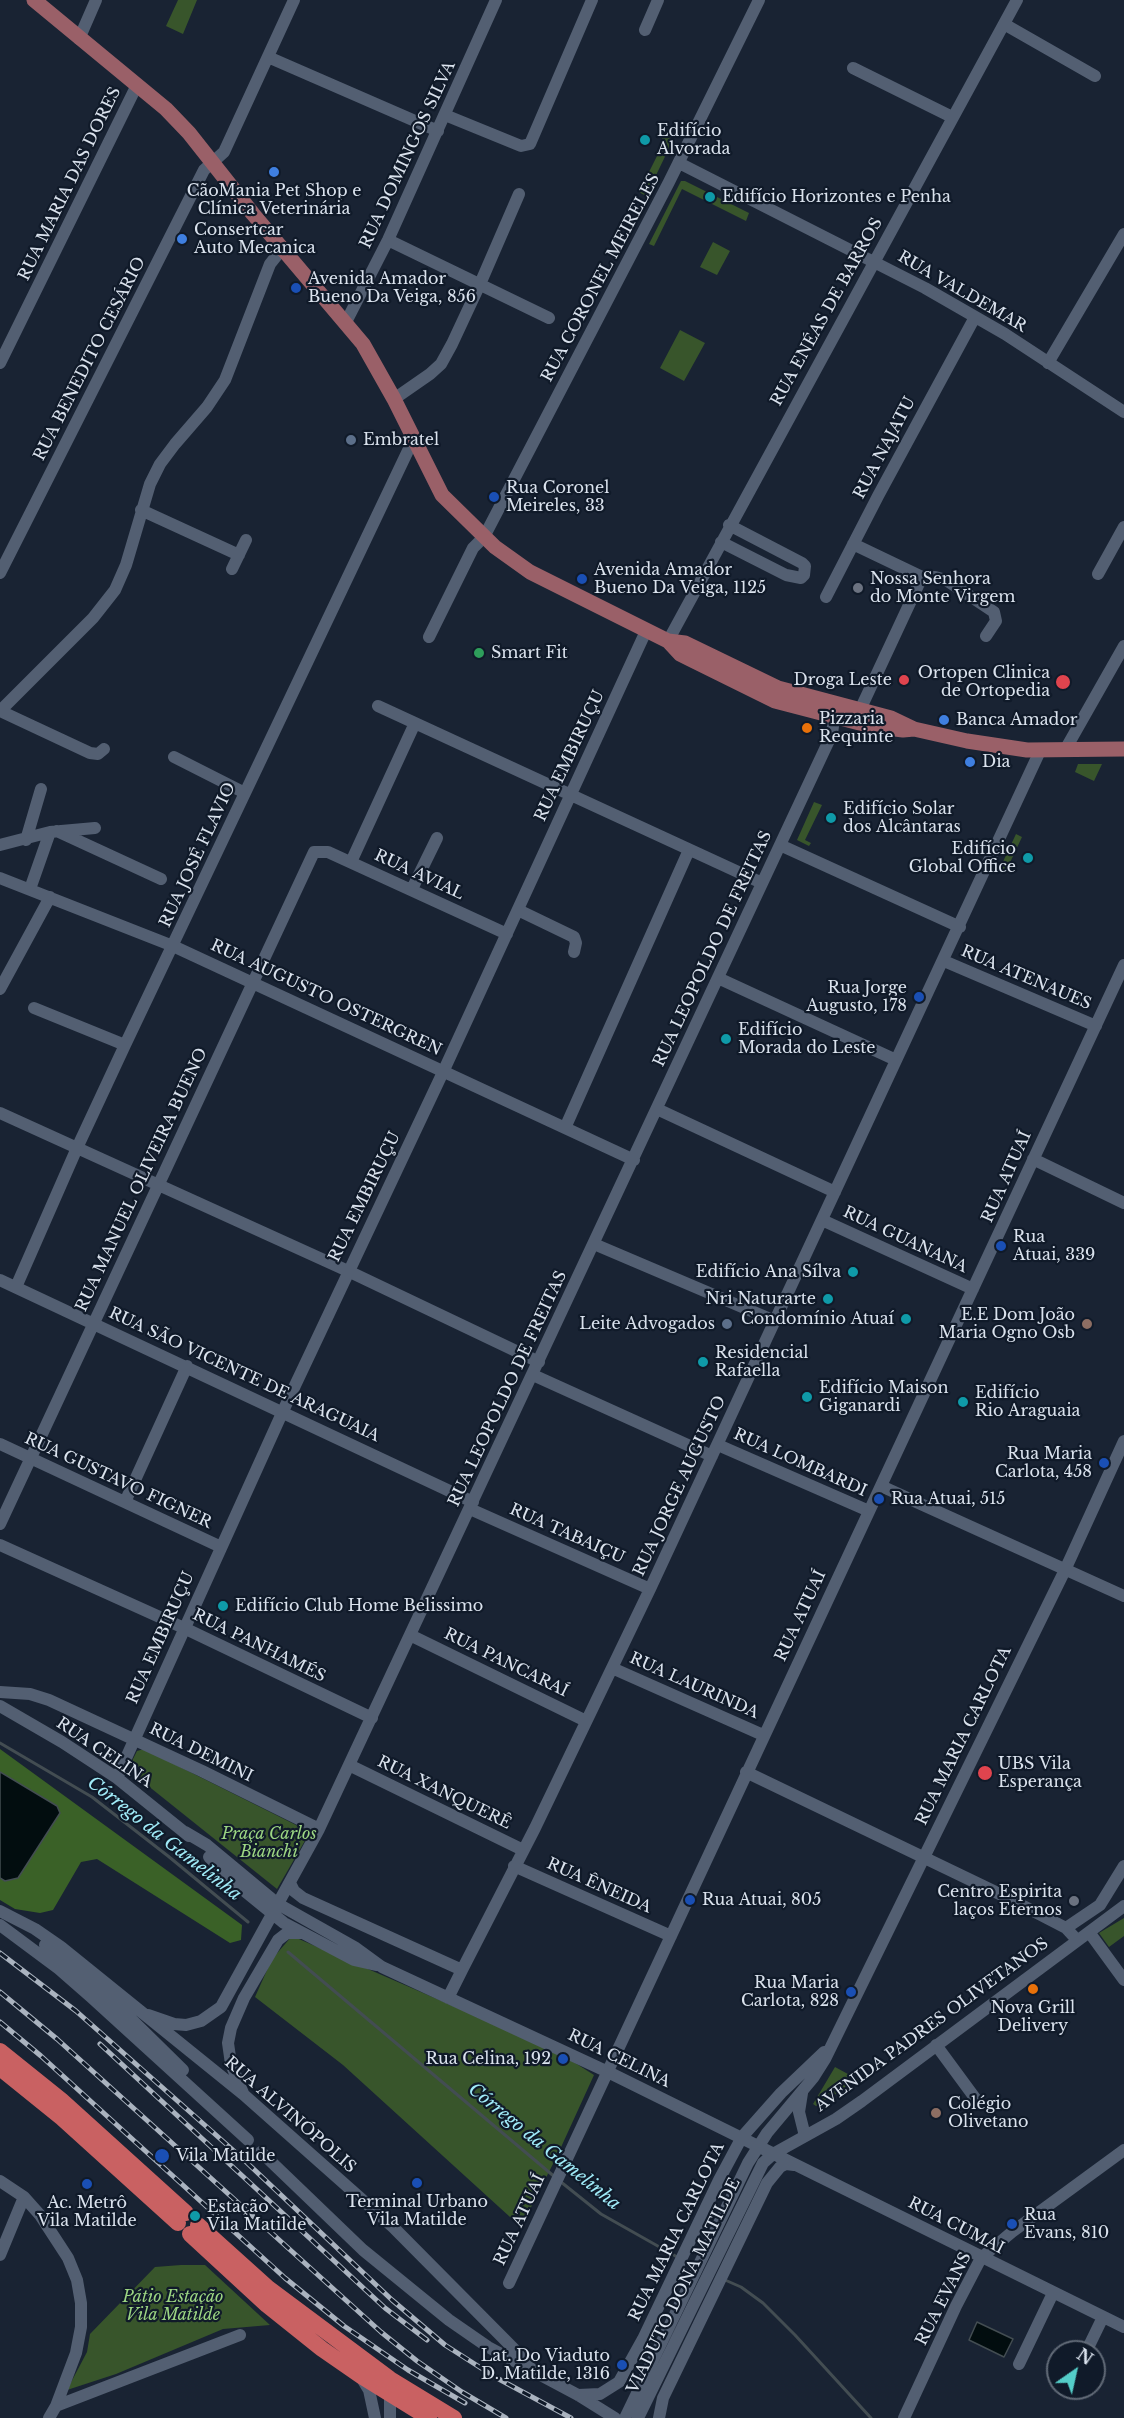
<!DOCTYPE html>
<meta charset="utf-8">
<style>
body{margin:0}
#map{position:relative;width:1124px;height:2418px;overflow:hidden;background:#192333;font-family:"Libre Baskerville",serif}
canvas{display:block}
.north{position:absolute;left:1046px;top:2340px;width:60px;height:60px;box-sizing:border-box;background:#101a29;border:2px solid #616a77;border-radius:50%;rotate:34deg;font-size:16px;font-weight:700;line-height:24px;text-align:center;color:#dae2ed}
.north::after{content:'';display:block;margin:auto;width:21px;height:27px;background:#54cdc8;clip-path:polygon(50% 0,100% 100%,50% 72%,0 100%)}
</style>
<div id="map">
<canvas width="1124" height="2418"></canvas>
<div class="north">N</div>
</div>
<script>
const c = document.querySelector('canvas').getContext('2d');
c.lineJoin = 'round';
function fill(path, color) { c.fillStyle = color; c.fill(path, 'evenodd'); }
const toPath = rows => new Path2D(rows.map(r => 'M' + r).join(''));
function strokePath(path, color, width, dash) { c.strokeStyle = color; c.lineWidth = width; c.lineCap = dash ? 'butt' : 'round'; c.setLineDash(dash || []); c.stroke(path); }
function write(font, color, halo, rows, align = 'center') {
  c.font = font + ' "Libre Baskerville",serif'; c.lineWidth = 4.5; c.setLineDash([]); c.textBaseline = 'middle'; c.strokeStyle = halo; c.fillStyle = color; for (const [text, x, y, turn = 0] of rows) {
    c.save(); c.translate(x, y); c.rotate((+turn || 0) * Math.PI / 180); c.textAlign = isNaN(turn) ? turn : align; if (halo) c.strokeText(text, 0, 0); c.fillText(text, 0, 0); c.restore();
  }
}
fill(toPath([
 [178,0,197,0,183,34,166,26],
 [663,135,673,140,646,196,639,192,657,156],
 [681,181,685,181,749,213,746,221,682,189,654,246,649,244],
 [713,242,730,251,717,275,700,267],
 [680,330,705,343,684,381,660,368],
 [1078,764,1102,764,1094,781,1075,772],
 [814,802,822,805,805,840,811,843,809,846,797,840],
 [1016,834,1022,837,1006,871,1000,868],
 [144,1749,310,1832,277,1889,132,1773,130,1765,137,1751],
 [1124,1918,1124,1936,1109,1947,1099,1933],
 [292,1936,460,2009,572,2061,594,2075,557,2156,521,2227,343,2065,255,1997,272,1959],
 [835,2067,859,2080,816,2106,813,2104],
 [181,2265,205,2265,270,2325,223,2329,116,2374,67,2390,87,2352,90,2334,155,2267]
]), '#38552b');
fill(toPath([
 [0,1749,242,1925,241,1940,230,1943,97,1859,81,1862,53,1910,40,1913,15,1909,0,1900,0,1878,5,1881,57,1806,0,1772]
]), '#3a6127');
const water = toPath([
 [0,1772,57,1806,60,1813,18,1878,5,1881,0,1878,0,1772],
 [977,2322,1013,2339,1004,2357,969,2340,977,2322]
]);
fill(water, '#020d0f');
strokePath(water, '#434d52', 1.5);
strokePath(toPath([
 [0,1743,92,1797,168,1856,248,1922],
 [288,1952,556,2178],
 [561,2182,601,2214,679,2258],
 [725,2280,741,2287,763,2303,795,2335,871,2418]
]), '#434d52', 3);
strokePath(toPath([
 [1004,24,1095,76],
 [645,30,658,0],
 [79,39,96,0],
 [268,57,438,131],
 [853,68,952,117],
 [445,115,521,146,530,144,592,0],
 [679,163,925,288,1005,334,1124,412],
 [388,240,549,318],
 [346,322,388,240,496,0],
 [0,363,137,85],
 [1048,363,1124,234],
 [394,399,430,374,441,364,452,344,480,284,519,194],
 [141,510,239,555],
 [721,542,786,575,801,578,804,575,805,566,802,563,729,525],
 [853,544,922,577,935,577,946,580,994,612,996,621,986,636],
 [232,569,246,540],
 [0,573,204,170,224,152,294,0],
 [1098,574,1124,527],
 [826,597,878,496,975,317],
 [429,637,473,548,484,537,669,182,759,0],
 [668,641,1017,0],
 [378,706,762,883],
 [860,710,922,577],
 [0,711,93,618,115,590,126,565,150,484,160,464,175,444,207,407,225,380,270,264,282,249],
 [0,711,90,753,98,754,104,749],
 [1065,750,1124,646],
 [174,757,245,793],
 [57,831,161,879],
 [26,840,41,789],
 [0,845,50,832,95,828],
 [780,845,960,927],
 [351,862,415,723],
 [0,878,173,946,634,1160],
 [30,889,50,832],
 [412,889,437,838],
 [518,910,574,937,576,943,574,952],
 [944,961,1096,1026],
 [718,978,896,1060],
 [0,989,50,897],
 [34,1008,125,1045],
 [657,1109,835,1192],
 [0,1113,348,1271,539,1362],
 [565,1128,689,850],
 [1033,1159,1124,1203],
 [822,1220,973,1289],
 [594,1244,775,1321],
 [0,1280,473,1502],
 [16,1287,77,1148,125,1045,414,438],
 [533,1375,712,1456],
 [0,1444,221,1547],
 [718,1445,869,1511],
 [881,1486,1124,1596],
 [125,1502,187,1366],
 [470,1509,650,1589],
 [0,1524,314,852,328,852,507,934],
 [0,1545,184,1628,372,1718],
 [410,1635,586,1721],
 [612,1668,763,1735],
 [0,1692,30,1694,49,1700,202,1771,319,1829],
 [0,1706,62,1742,117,1778,189,1836],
 [349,1765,523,1850],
 [746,1772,1008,1898,1066,1928,1077,1940],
 [117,1778,283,1411,444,1070,646,631],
 [185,1832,207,1845,278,1904,356,1948,382,1967,608,2072,1124,2327],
 [209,1857,241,1888,284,1923,354,1960,376,1965],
 [514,1866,671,1936],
 [290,1883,294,1891,303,1898,462,1970,448,1998],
 [0,1911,35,1929,61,1947,243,2094,393,2227,513,2348,534,2372],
 [0,1925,59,1969,91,1997,248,2140],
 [1066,1928,1100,1905,1124,1866],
 [1089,1932,1124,1980],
 [45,1945,123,2011,183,2070],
 [462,1970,535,1828,650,1589,1040,751],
 [148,2015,174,2024,186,2025,201,2021,221,2007,319,1829,832,734,835,710],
 [936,2045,975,2098],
 [243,2093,231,2064,228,2043,231,2028,244,1998,278,1940,287,1933,300,1933],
 [802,2093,799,2112,805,2136],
 [261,2152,363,2250,449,2320,488,2347,578,2395,615,2418],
 [0,2181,24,2197,40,2215,68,2258,77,2280,81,2303,81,2327,76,2353,56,2406,49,2418],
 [0,2255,24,2197],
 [509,2283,1124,965],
 [1086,2352,1103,2317],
 [1019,2364,1053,2293],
 [361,2377,369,2390,375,2418],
 [1068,2391,1069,2388],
 [578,2395,600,2394,619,2382,643,2339,719,2180,742,2137,781,2093,824,2052],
 [56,2406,240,2335],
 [390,2418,390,2389],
 [625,2418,748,2163,767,2133,813,2078,825,2059,1065,1570,1124,1441],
 [638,2418,763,2163,773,2154,836,2119,862,2101,1124,1906],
 [659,2418,663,2398,767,2183,780,2167,786,2164,794,2165],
 [904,2418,956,2306,981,2258,1012,2232,1124,2150]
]), '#535f72', 12);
strokePath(toPath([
 [34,0,166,109,189,133,253,214,363,344,394,399,442,495,495,547,530,572,668,641,685,643,778,688,891,718,914,729],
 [668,641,680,654,690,659,775,701,871,726,903,730,914,729,967,741,1027,750,1124,749]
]), '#9a6068', 15);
strokePath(toPath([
 [0,2051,61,2100,186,2213],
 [0,2068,62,2118,178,2223],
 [198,2225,268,2288,390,2379,454,2418],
 [190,2234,267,2305,322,2349,361,2376,429,2418]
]), '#c96162', 16);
const rail = toPath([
 [0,1953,76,2011,243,2159,392,2300,445,2345,495,2377,571,2418],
 [0,1992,57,2039,381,2332,417,2361,462,2392,506,2418],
 [0,2022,41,2056,285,2278,344,2326,408,2370,465,2403],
 [100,2044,385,2308,427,2340]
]);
strokePath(rail, '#aab3bf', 5);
strokePath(rail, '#101a29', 3, [9]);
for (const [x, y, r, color] of [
 [645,140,6,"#0f9aa8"],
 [274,172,6,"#3f7fe0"],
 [710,197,6,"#0f9aa8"],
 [182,239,6,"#3f7fe0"],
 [296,288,6,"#1a4fb4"],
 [351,440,6,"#5c6f8a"],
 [494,497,6,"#1a4fb4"],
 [582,579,6,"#1a4fb4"],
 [858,588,6,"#6b7280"],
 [479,653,6,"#2e9e5b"],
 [904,680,6,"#e0444e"],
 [1063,682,8,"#e0444e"],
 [944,720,6,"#3f7fe0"],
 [807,728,6,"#e8710a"],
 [970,762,6,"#3f7fe0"],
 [831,818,6,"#0f9aa8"],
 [1028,858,6,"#0f9aa8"],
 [919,997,6,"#1a4fb4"],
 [726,1039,6,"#0f9aa8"],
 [1001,1246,6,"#1a4fb4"],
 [853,1272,6,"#0f9aa8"],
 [828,1299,6,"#0f9aa8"],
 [906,1319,6,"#0f9aa8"],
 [727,1324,6,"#5c6f8a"],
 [1087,1324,6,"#8d6e63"],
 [703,1362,6,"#0f9aa8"],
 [807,1397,6,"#0f9aa8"],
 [963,1402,6,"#0f9aa8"],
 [1104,1463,6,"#1a4fb4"],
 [879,1499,6,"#1a4fb4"],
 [223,1606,6,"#0f9aa8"],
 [985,1773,8,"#e0444e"],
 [690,1900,6,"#1a4fb4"],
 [1074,1901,6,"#6b7280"],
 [1033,1989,6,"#e8710a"],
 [851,1992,6,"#1a4fb4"],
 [563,2059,6,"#1a4fb4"],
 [936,2113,6,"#8d6e63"],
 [162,2156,8,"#1a4fb4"],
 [417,2183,6,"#1a4fb4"],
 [87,2184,6,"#1a4fb4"],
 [195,2216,6,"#0f9aa8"],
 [1012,2224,6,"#1a4fb4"],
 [622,2365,6,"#1a4fb4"]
]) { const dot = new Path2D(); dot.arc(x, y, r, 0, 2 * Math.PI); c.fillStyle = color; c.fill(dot); strokePath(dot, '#101a29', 2); }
write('16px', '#dae2ed', '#101a29', [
 ["Edifício",657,131],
 ["Alvorada",657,149],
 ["CãoMania Pet Shop e",274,191,"center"],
 ["Clínica Veterinária",274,209,"center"],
 ["Edifício Horizontes e Penha",722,197],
 ["Consertcar",194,230],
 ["Auto Mecanica",194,248],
 ["Avenida Amador",308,279],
 ["Bueno Da Veiga, 856",308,297],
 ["Embratel",363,440],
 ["Rua Coronel",506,488],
 ["Meireles, 33",506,506],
 ["Avenida Amador",594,570],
 ["Bueno Da Veiga, 1125",594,588],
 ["Nossa Senhora",870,579],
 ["do Monte Virgem",870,597],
 ["Smart Fit",491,653],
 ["Ortopen Clinica",1050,673,"right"],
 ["de Ortopedia",1050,691,"right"],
 ["Droga Leste",892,680,"right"],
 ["Pizzaria",819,719],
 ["Requinte",819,737],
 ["Banca Amador",956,720],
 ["Dia",982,762],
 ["Edifício Solar",843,809],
 ["dos Alcântaras",843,827],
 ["Edifício",1016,849,"right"],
 ["Global Office",1016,867,"right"],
 ["Rua Jorge",907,988,"right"],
 ["Augusto, 178",907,1006,"right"],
 ["Edifício",738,1030],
 ["Morada do Leste",738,1048],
 ["Rua",1013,1237],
 ["Atuai, 339",1013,1255],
 ["Edifício Ana Sílva",841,1272,"right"],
 ["Nri Naturarte",816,1299,"right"],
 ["E.E Dom João",1075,1315,"right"],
 ["Maria Ogno Osb",1075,1333,"right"],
 ["Condomínio Atuaí",894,1319,"right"],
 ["Leite Advogados",715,1324,"right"],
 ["Residencial",715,1353],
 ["Rafaella",715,1371],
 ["Edifício Maison",819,1388],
 ["Giganardi",819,1406],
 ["Edifício",975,1393],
 ["Rio Araguaia",975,1411],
 ["Rua Maria",1092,1454,"right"],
 ["Carlota, 458",1092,1472,"right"],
 ["Rua Atuai, 515",891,1499],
 ["Edifício Club Home Belissimo",235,1606],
 ["UBS Vila",998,1764],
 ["Esperança",998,1782],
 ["Centro Espirita",1062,1892,"right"],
 ["laços Eternos",1062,1910,"right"],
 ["Rua Atuai, 805",702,1900],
 ["Rua Maria",839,1983,"right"],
 ["Carlota, 828",839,2001,"right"],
 ["Nova Grill",1033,2008,"center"],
 ["Delivery",1033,2026,"center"],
 ["Rua Celina, 192",551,2059,"right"],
 ["Colégio",948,2104],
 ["Olivetano",948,2122],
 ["Vila Matilde",176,2156],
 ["Terminal Urbano",417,2202,"center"],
 ["Vila Matilde",417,2220,"center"],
 ["Ac. Metrô",87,2203,"center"],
 ["Vila Matilde",87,2221,"center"],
 ["Estação",207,2207],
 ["Vila Matilde",207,2225],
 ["Rua",1024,2215],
 ["Evans, 810",1024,2233],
 ["Lat. Do Viaduto",610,2356,"right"],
 ["D. Matilde, 1316",610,2374,"right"]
], 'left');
write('16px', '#dae2ed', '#101a29', [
 ["RUA DOMINGOS SILVA",408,155,-65],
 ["RUA MARIA DAS DORES",70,184,-64],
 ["RUA CORONEL MEIRELES",601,278,-62],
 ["RUA VALDEMAR",962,292,30],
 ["RUA ENÉAS DE BARROS",827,312,-61],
 ["RUA BENEDITO CESÁRIO",90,359,-63],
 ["RUA NAJATU",885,448,-62],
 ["RUA EMBIRUÇU",570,756,-65],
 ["RUA JOSÉ FLAVIO",198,855,-65],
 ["RUA AVIAL",419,875,25],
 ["RUA LEOPOLDO DE FREITAS",713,949,-65],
 ["RUA ATENAUES",1026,978,23],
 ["RUA AUGUSTO OSTERGREN",326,998,25],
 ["RUA ATUAÍ",1007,1177,-66],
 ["RUA MANUEL OLIVEIRA BUENO",142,1180,-65],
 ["RUA EMBIRUÇU",365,1197,-64],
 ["RUA GUANANA",905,1240,25],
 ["RUA SÃO VICENTE DE ARAGUAIA",244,1375,25],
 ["RUA LEOPOLDO DE FREITAS",508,1389,-65],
 ["RUA LOMBARDI",800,1463,24],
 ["RUA GUSTAVO FIGNER",118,1481,25],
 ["RUA JORGE AUGUSTO",680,1486,-65],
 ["RUA TABAIÇU",567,1534,24],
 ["RUA ATUAÍ",801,1616,-65],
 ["RUA EMBIRUÇU",161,1638,-66],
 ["RUA PANHAMÉS",259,1646,26],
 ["RUA PANCARAÍ",506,1663,26],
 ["RUA LAURINDA",694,1686,24],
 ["RUA MARIA CARLOTA",964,1736,-64],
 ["RUA CELINA",104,1753,34],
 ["RUA DEMINI",201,1753,26],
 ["RUA XANQUERÊ",444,1793,26],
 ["RUA ÊNEIDA",599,1886,24],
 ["AVENIDA PADRES OLIVETANOS",932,2025,-36],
 ["RUA CELINA",619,2059,26],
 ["RUA ALVINÓPOLIS",290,2115,41],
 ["RUA ATUAÍ",520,2220,-65],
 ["RUA CUMAI",956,2226,27],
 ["RUA MARIA CARLOTA",677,2232,-64],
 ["VIADUTO DONA MATILDE",684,2286,-64],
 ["RUA EVANS",944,2299,-63]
]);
write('italic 16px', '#9cd683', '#101a29', [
 ["Praça Carlos",269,1834],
 ["Bianchi",269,1852],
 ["Pátio Estação",173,2297],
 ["Vila Matilde",173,2315]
]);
write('italic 18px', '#a0ebf8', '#101a29', [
 ["Córrego da Gamelinha",164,1839,38],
 ["Córrego da Gamelinha",544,2147,39]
]);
</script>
